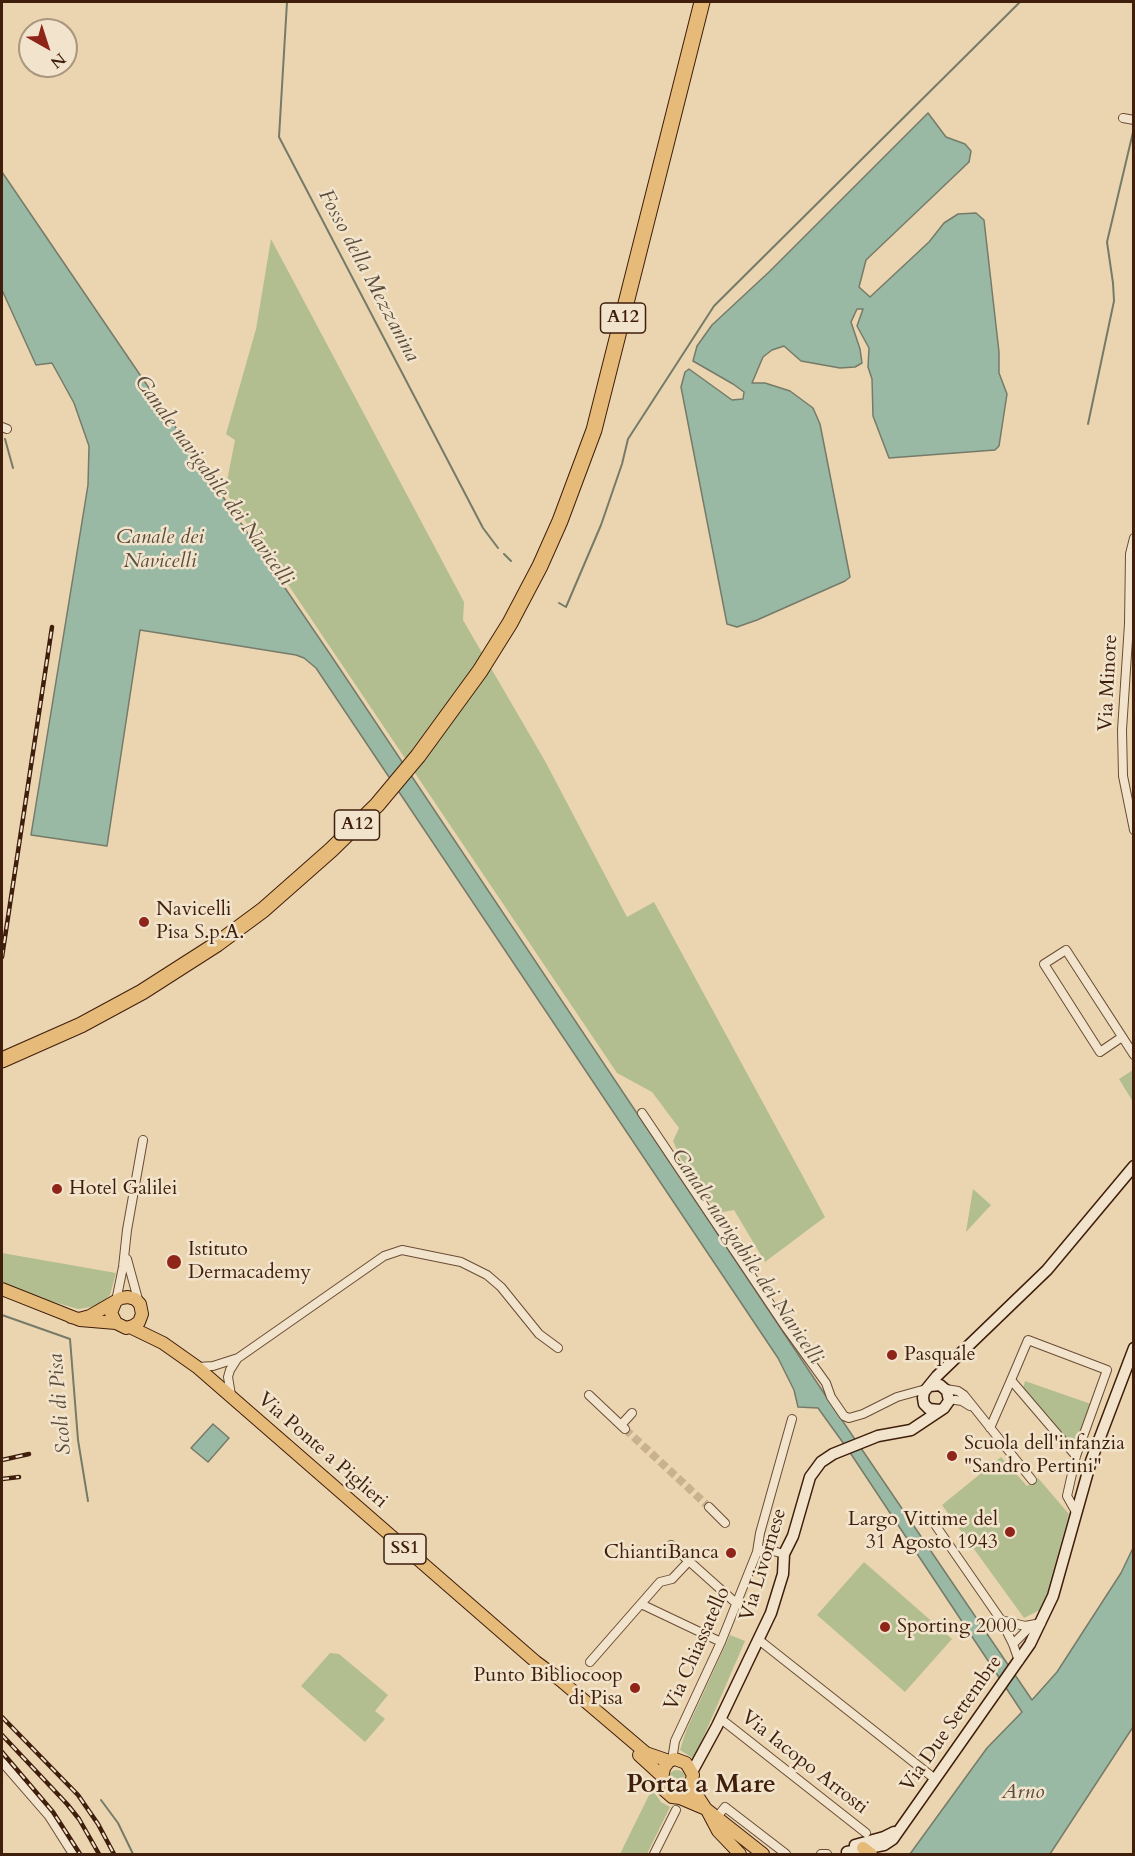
<!DOCTYPE html>
<style>
body{margin:0}
#map{position:relative;width:1135px;height:1856px;overflow:hidden;background:#ebd5b0;font-family:Cardo,serif}
canvas{display:block}
.frame{position:absolute;inset:0;border:3px solid #3f1e0c;pointer-events:none}
.north{position:absolute;left:18px;top:18px;width:60px;height:60px;box-sizing:border-box;background:#f2e4cc;border:2px solid #aa957f;border-radius:50%;rotate:141deg;font-size:16px;font-weight:700;line-height:24px;text-align:center;color:#3f1e0c}
.north::after{content:'';display:block;margin:auto;width:21px;height:27px;background:#8f2418;clip-path:polygon(50% 0,100% 100%,50% 72%,0 100%)}
</style>
<div id="map">
<canvas width="1135" height="1856"></canvas>
<div class="frame"></div>
<div class="north">N</div>
</div>
<script>
const c = document.querySelector('canvas').getContext('2d');
c.lineJoin = 'round';
function fill(path, color) { c.fillStyle = color; c.fill(path, 'evenodd'); }
const toPath = rows => new Path2D(rows.map(r => 'M' + r).join(''));
function strokePath(path, color, width, dash) { c.strokeStyle = color; c.lineWidth = width; c.lineCap = dash ? 'butt' : 'round'; c.setLineDash(dash || []); c.stroke(path); }
function write(font, color, halo, rows, align = 'center') {
  c.font = font + ' Cardo,serif'; c.lineWidth = 5; c.setLineDash([]); c.textBaseline = 'middle'; c.strokeStyle = halo; c.fillStyle = color; for (const [text, x, y, turn = 0] of rows) {
    c.save(); c.translate(x, y); c.rotate((+turn || 0) * Math.PI / 180); c.textAlign = isNaN(turn) ? turn : align; if (halo) c.strokeText(text, 0, 0); c.fillText(text, 0, 0); c.restore();
  }
}
fill(toPath([
 [271,239,464,602,463,620,545,761,627,917,654,902,825,1217,765,1262,734,1210,717,1213,683,1163,673,1141,679,1128,652,1092,617,1073,225,491,235,440,226,434,256,329],
 [1133,1070,1134,1070,1133,1102,1119,1079],
 [973,1189,991,1205,966,1232],
 [2,1253,116,1273,110,1295,103,1302,91,1307,78,1309,50,1301,2,1282],
 [1025,1381,1091,1404,1078,1442,1074,1445,1068,1443,1023,1388],
 [1001,1457,1027,1486,1038,1478,1069,1514,1045,1600,1040,1610,1024,1618,942,1505],
 [864,1562,952,1639,905,1692,817,1615],
 [730,1635,745,1641,694,1759,680,1750,686,1731],
 [330,1653,339,1654,388,1695,375,1711,385,1719,365,1742,301,1686],
 '669 1778a8 8 0 1 1 16 0a8 8 0 1 1-16 0Z',
 [652,1789,661,1802,670,1807,647,1854,620,1854]
]), '#b2be8f');
const water = toPath([
 [928,113,946,137,965,144,971,151,969,162,866,260,859,287,870,297,929,242,944,223,958,214,976,213,984,220,999,352,999,373,1007,394,999,446,995,450,889,458,873,416,872,379,868,367,869,348,857,326,863,309,857,309,851,322,860,349,862,363,855,367,840,368,801,361,784,346,772,350,763,357,752,383,765,383,790,391,813,408,820,424,850,577,845,581,757,620,737,627,727,624,681,387,685,372,689,369,732,400,743,399,744,392,733,384,693,361,697,346,712,325,769,272,928,113],
 [2,172,332,657,848,1429,1032,1700,1057,1672,1121,1573,1133,1548,1133,1727,1050,1854,910,1854,987,1748,1022,1712,849,1451,818,1408,798,1407,794,1390,778,1358,316,668,304,658,296,655,140,630,107,846,31,835,88,485,89,446,74,403,52,363,36,365,2,290,2,172],
 [213,1424,229,1438,208,1462,191,1448,213,1424]
]);
fill(water, '#99b9a5');
strokePath(water, '#757b68', 1.5);
strokePath(toPath([
 [287,2,279,137,483,528,498,548],
 [1088,424,1114,301,1113,283,1107,242,1134,128],
 [5,439,13,468],
 [504,554,511,561],
 [559,603,566,607,601,525,622,464,628,439,714,306,1020,2],
 [2,1315,70,1339,78,1440,88,1501],
 [101,1800,118,1823,133,1854]
]), '#757b68', 2);
strokePath(toPath([
 [625,1429,709,1507]
]), '#c9b08f', 8, [8, 4]);
const street = toPath([
 [1123,118,1134,120],
 [2,427,7,429],
 [1134,538,1130,554,1129,624,1122,730,1123,776,1134,830],
 [1122,1037,1100,1052,1044,964,1066,950,1134,1055],
 [642,1113,787,1329,826,1383,831,1397,844,1416,849,1418,863,1414,897,1397,926,1389],
 [127,1259,139,1303],
 [116,1301,123,1267,127,1230,143,1140],
 [198,1367,213,1366,238,1358,384,1256,402,1250,461,1262,487,1275,501,1287,539,1334,558,1348],
 [1011,1380,1028,1340,1107,1370,1076,1456],
 [946,1389,958,1391,964,1395,1032,1480],
 [231,1395,228,1377,230,1370,237,1359],
 [589,1395,625,1429],
 [955,1400,962,1401,970,1406],
 [621,1425,632,1413],
 [990,1428,1011,1380,1076,1456,1067,1496,1076,1512],
 [709,1507,725,1523],
 [936,1526,1001,1620],
 [671,1545,737,1604],
 [757,1552,766,1549,784,1554],
 [641,1604,721,1642],
 [759,1640,935,1779],
 [1013,1644,1031,1626],
 [1019,1661,1013,1644,1001,1620,1025,1626,1041,1623],
 [590,1662,660,1582,672,1579,689,1561],
 [721,1719,866,1833],
 [672,1760,675,1741,721,1642,757,1552,760,1533,792,1419],
 [2,1762,49,1816,73,1854],
 [717,1817,725,1807,786,1854],
 [654,1854,676,1810],
 [821,1854,827,1854]
]);
const secondary = toPath([
 [940,1410,929,1409,924,1404,923,1398,924,1392,937,1376,1047,1270,1134,1166],
 [692,1772,717,1726,771,1613,783,1574,784,1554,793,1536,810,1477,821,1462,833,1454,878,1436,911,1430,944,1408,949,1401,947,1391,940,1385,930,1386],
 [855,1845,884,1837,894,1832],
 [847,1852,884,1845,893,1839,1030,1644,1053,1596,1091,1461,1134,1348]
]);
const primary = toPath([
 [2,1289,80,1320,116,1323],
 [71,1317,79,1319,90,1316,121,1298,128,1297,135,1299,140,1304,142,1314,139,1322,133,1326,126,1328,116,1323,111,1313,115,1303],
 [130,1327,163,1343,197,1367,536,1662,559,1679,646,1753,669,1761],
 [639,1755,662,1776],
 [691,1786,706,1809,763,1854],
 [680,1798,689,1791,693,1775,686,1763,675,1759,669,1761,664,1768,662,1779,664,1790,672,1797,680,1798,706,1809],
 [708,1812,718,1831,740,1854],
 [863,1848,871,1854]
]);
const highway = toPath([
 [2,1060,81,1025,142,992,217,944,263,910,331,850,377,805,418,756,480,671,510,623,540,566,560,521,594,430,702,2]
]);
strokePath(street, '#6a4c35', 10);
strokePath(secondary, '#3f1e0c', 13);
strokePath(primary, '#3f1e0c', 14);
strokePath(highway, '#3f1e0c', 17);
strokePath(street, '#f2e4cc', 8);
strokePath(secondary, '#f2e4cc', 10);
strokePath(primary, '#e6ba78', 12);
strokePath(highway, '#e6ba78', 15);
const rail = toPath([
 [2,957,52,627],
 [2,1460,29,1454],
 [2,1479,19,1477],
 [2,1717,78,1795,98,1824,114,1854],
 [2,1735,67,1804,79,1819,99,1854],
 [2,1752,53,1812,80,1854]
]);
strokePath(rail, '#3f1e0c', 4.5);
strokePath(rail, '#f2e4cc', 2, [7]);
for (const [x, y, r, color] of [
 [144,922,6,"#8f2418"],
 [57,1189,6,"#8f2418"],
 [174,1262,8,"#8f2418"],
 [892,1355,6,"#8f2418"],
 [952,1456,6,"#8f2418"],
 [1010,1532,6,"#8f2418"],
 [731,1553,6,"#8f2418"],
 [885,1627,6,"#8f2418"],
 [635,1688,6,"#8f2418"]
]) { const dot = new Path2D(); dot.arc(x, y, r, 0, 2 * Math.PI); c.fillStyle = color; c.fill(dot); strokePath(dot, '#f2e4cc', 2); }
for (const [x, y, w] of [
 [623,318,45],
 [357,825,45],
 [405,1549,42]
]) { const box = new Path2D(); box.roundRect(x - w / 2, y - 15, w, 30, 4.5); c.fillStyle = '#f2e4cc'; c.fill(box); strokePath(box, '#3f1e0c', 1.5); }
write('bold 18px', '#3f1e0c', null, [
 ["A12",623,318],
 ["A12",357,825],
 ["SS1",405,1549]
]);
write('20px', '#3f1e0c', '#f2e4cc', [
 ["Via Minore",1109,683,-87],
 ["Via Ponte a Piglieri",322,1451,41],
 ["Via Livornese",764,1565,-73],
 ["Via Chiassatello",698,1649,-66],
 ["Via Due Settembre",952,1724,-55],
 ["Via Iacopo Arrosti",804,1763,38]
]);
write('20px', '#3f1e0c', '#f2e4cc', [
 ["Navicelli",156,910],
 ["Pisa S.p.A.",156,933],
 ["Hotel Galilei",69,1189],
 ["Istituto",188,1250],
 ["Dermacademy",188,1273],
 ["Pasquale",904,1355],
 ["Scuola dell'infanzia",964,1444],
 ["\"Sandro Pertini\"",964,1467],
 ["Largo Vittime del",998,1520,"right"],
 ["31 Agosto 1943",998,1543,"right"],
 ["ChiantiBanca",719,1553,"right"],
 ["Sporting 2000",897,1627],
 ["Punto Bibliocoop",623,1676,"right"],
 ["di Pisa",623,1699,"right"]
], 'left');
write('italic 21px', '#5a4c3a', '#f2e4cc', [
 ["Fosso della Mezzanina",368,276,62],
 ["Canale navigabile dei Navicelli",213,481,54],
 ["Canale dei",160,538],
 ["Navicelli",160,562],
 ["Canale navigabile dei Navicelli",746,1257,56],
 ["Scoli di Pisa",61,1404,-95],
 ["Arno",1023,1793]
]);
write('bold 26px', '#3f1e0c', '#f2e4cc', [
 ["Porta a Mare",701,1786]
]);
</script>
